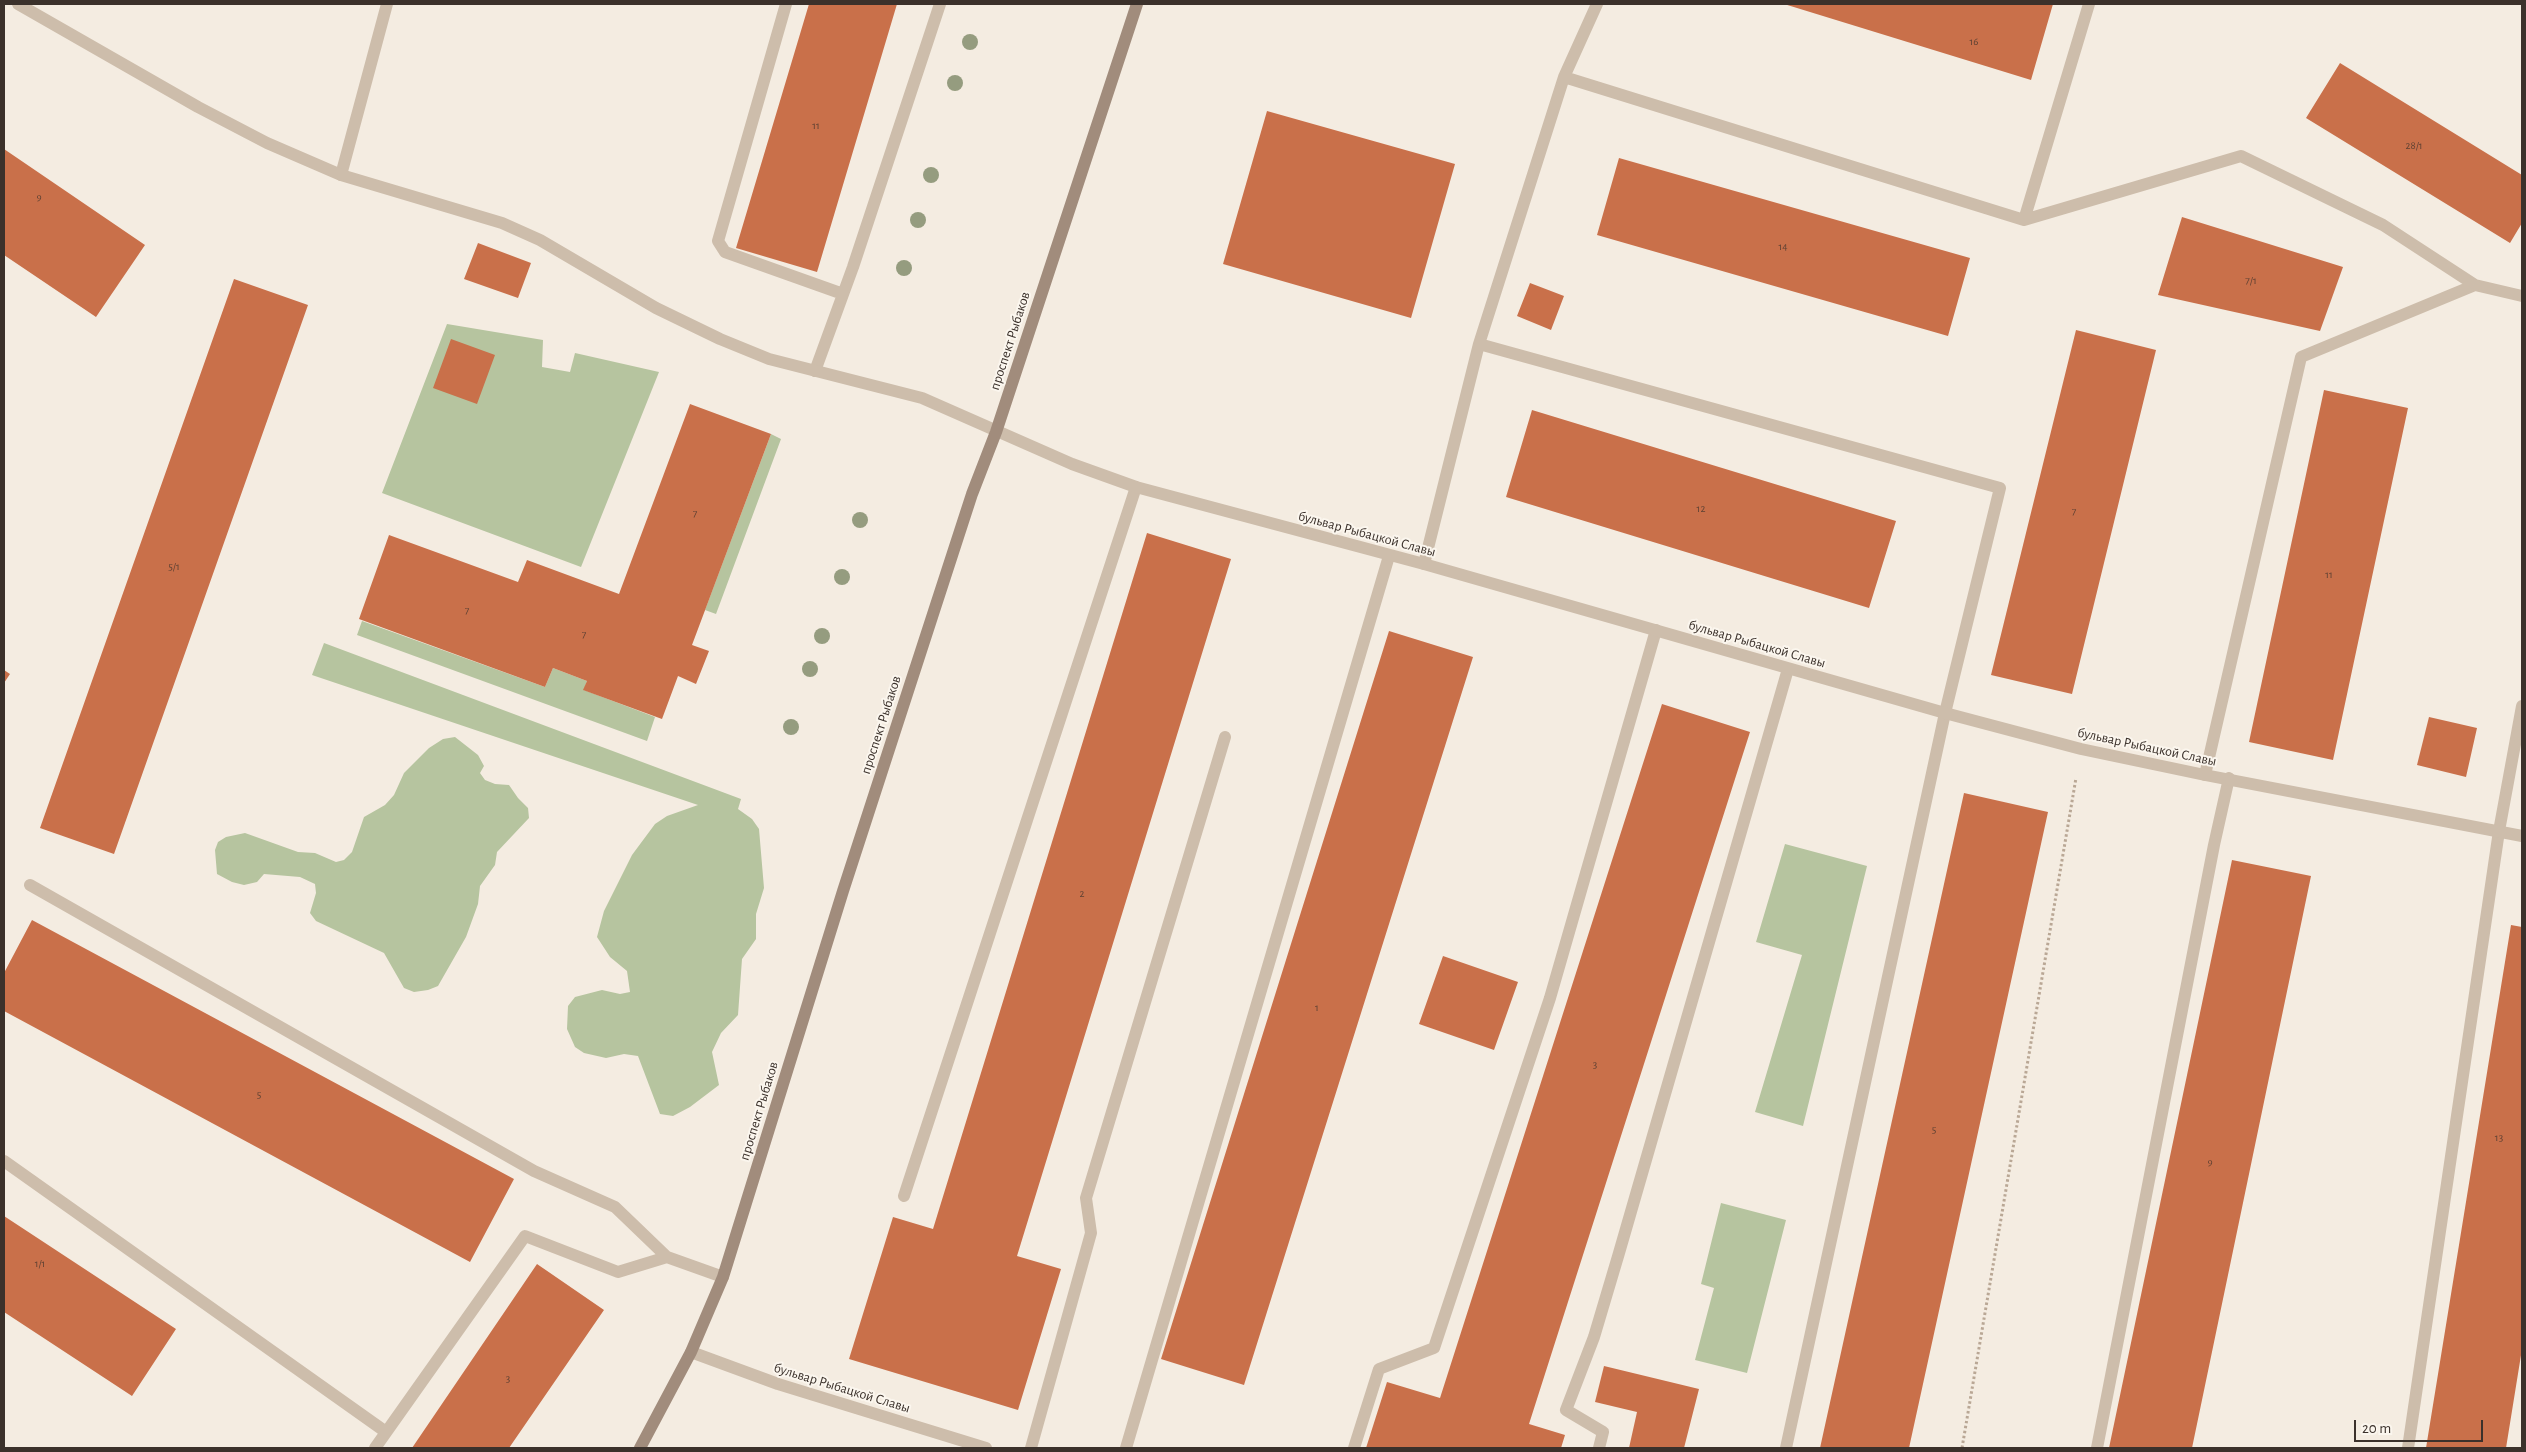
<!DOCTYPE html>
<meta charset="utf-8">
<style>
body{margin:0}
#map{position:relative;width:2526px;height:1452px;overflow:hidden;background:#f4ece1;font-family:"Alegreya Sans",sans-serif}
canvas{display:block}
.frame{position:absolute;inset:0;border:5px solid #3b312b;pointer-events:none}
.scale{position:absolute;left:2354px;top:1420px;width:129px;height:22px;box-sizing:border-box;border:2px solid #3b312b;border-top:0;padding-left:6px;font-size:15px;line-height:18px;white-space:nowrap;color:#3b312b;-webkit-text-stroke:4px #fbf6ee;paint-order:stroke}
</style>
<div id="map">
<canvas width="2526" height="1452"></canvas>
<div class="frame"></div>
<div class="scale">20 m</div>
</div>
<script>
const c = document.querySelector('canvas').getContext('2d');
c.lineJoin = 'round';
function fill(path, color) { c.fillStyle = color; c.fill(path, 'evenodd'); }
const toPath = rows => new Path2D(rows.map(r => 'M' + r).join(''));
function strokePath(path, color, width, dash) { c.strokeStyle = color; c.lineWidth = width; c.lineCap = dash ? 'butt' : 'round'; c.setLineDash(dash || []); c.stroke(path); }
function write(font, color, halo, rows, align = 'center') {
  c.font = font + ' "Alegreya Sans",sans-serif'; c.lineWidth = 4; c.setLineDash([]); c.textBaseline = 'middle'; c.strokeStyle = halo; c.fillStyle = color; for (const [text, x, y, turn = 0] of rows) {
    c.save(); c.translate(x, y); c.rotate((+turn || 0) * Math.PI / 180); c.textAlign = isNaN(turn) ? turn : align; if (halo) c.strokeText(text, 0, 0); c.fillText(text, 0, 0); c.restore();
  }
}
fill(toPath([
 [447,324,543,340,542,367,570,372,575,353,659,372,581,567,382,493],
 [771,434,781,439,716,614,705,610],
 [362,621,545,687,553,668,587,681,584,690,655,717,647,741,357,635],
 [324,643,741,799,738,809,752,819,759,829,764,888,756,914,756,939,742,959,738,1015,721,1033,712,1052,719,1085,690,1107,673,1116,660,1114,638,1056,624,1054,606,1058,584,1053,575,1047,567,1029,568,1006,575,997,602,990,620,994,630,992,627,971,610,957,597,937,604,911,632,855,655,824,667,816,698,805,312,675],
 [455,737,478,755,484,766,480,773,485,780,495,784,509,785,518,798,528,808,529,818,497,852,495,865,480,886,478,904,466,937,438,986,428,990,414,992,404,988,384,953,316,921,310,913,316,893,315,884,300,877,264,874,257,882,244,885,232,882,217,874,215,850,218,842,226,837,245,833,298,852,315,853,336,862,344,860,352,852,364,817,385,805,394,795,404,773,429,748,443,739],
 [1785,844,1867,866,1803,1126,1755,1112,1802,955,1756,942],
 [1721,1203,1786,1220,1747,1373,1695,1360,1714,1288,1701,1284]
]), '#b6c49f');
fill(toPath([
 [809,4,897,4,817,272,736,248],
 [1784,4,2053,4,2031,80],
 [2340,63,2522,175,2522,223,2510,243,2306,118],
 [1267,111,1455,164,1411,318,1223,264],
 [4,149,145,245,96,317,4,255],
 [1619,158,1970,258,1948,336,1597,235],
 [2182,217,2343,267,2320,331,2158,295],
 [478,243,531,263,518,298,464,279],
 [234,279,308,305,114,854,40,828],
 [1530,283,1564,296,1551,330,1517,316],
 [2076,330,2156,350,2072,694,1991,675],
 [451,339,495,355,477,404,433,388],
 [2324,390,2408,408,2333,760,2249,742],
 [690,404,771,434,692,645,709,651,696,684,678,676,662,719,583,690,587,681,553,668,545,687,359,619,389,535,518,582,527,560,619,594],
 [1532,410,1896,521,1869,608,1506,497],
 [1147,533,1231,559,1017,1256,1061,1269,1018,1410,849,1359,893,1217,933,1229],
 [1389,631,1473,657,1244,1385,1161,1359],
 [4,670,10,674,4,683],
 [1662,704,1750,732,1529,1424,1565,1435,1561,1448,1366,1448,1387,1382,1440,1398],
 [2429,717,2477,728,2466,777,2417,765],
 [1964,793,2048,812,1909,1448,1820,1448],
 [2232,860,2311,876,2192,1448,2109,1448],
 [32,920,514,1179,470,1262,4,1011,4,973],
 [2511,925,2522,927,2522,1349,2506,1448,2426,1448],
 [1443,956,1518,982,1494,1050,1419,1024],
 [4,1216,176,1329,132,1396,4,1312],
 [537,1264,604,1310,509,1448,412,1448],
 [1604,1366,1699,1389,1684,1448,1629,1448,1637,1412,1595,1402]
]), '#c9704a');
strokePath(toPath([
 [1962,1448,2076,778]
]), '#b9a795', 3, [2.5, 2.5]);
strokePath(toPath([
 [786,4,718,241,725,252,843,294],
 [1564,77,2024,220,2089,4],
 [341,175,387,4],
 [2024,220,2241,156,2383,225,2475,285,2522,296],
 [1479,344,2000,488,1945,713,1786,1448],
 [815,371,853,267,940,4],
 [1424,564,1479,344,1564,77,1597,4],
 [2205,775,2301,357,2475,285],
 [30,885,534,1171,615,1207,667,1257,723,1277],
 [4,1161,386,1432],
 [904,1196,1136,487],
 [375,1448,525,1236,618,1272,667,1257],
 [1031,1448,1091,1233,1086,1198,1225,737],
 [1126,1448,1389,556],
 [1354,1448,1379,1369,1434,1348,1550,998,1656,630],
 [1599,1448,1603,1432,1566,1410,1594,1337,1619,1253,1788,669],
 [2097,1448,2214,845,2229,778],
 [2408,1448,2499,831,2522,706]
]), '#cdbdab', 12);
strokePath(toPath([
 [18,4,198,107,267,143,341,175,502,223,540,240,656,308,720,339,769,359,922,398,1072,464,1136,487,1424,564,1945,713,2081,749,2205,775,2522,836],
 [691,1352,778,1384,986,1448]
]), '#cdbdab', 12);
strokePath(toPath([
 [640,1448,691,1352,723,1277,843,891,972,494,996,432,1137,4]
]), '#a18c7c', 12);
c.fillStyle = '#959c7f';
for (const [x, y] of [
 [970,42],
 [955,83],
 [931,175],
 [918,220],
 [904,268],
 [860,520],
 [842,577],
 [822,636],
 [810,669],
 [791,727]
]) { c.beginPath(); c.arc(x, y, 8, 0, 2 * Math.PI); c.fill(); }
write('11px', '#5e4133', null, [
 ["16",1974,42],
 ["11",816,126],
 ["28/1",2414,146],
 ["9",39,197],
 ["14",1783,247],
 ["7/1",2251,281],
 ["12",1701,509],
 ["7",2074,512],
 ["7",695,514],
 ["5/1",174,567],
 ["11",2329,575],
 ["7",467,611],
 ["7",584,635],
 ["2",1082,894],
 ["1",1317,1008],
 ["3",1595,1065],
 ["5",259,1095],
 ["5",1934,1130],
 ["13",2499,1138],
 ["9",2210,1162],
 ["1/1",40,1264],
 ["3",508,1379]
]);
write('14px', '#3b312b', '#fbf6ee', [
 ["проспект Рыбаков",1010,341,-72],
 ["бульвар Рыбацкой Славы",1367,534,15],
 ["бульвар Рыбацкой Славы",1757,644,16],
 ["проспект Рыбаков",881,725,-72],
 ["бульвар Рыбацкой Славы",2147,747,12],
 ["проспект Рыбаков",759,1111,-73],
 ["бульвар Рыбацкой Славы",842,1388,17]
]);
</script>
